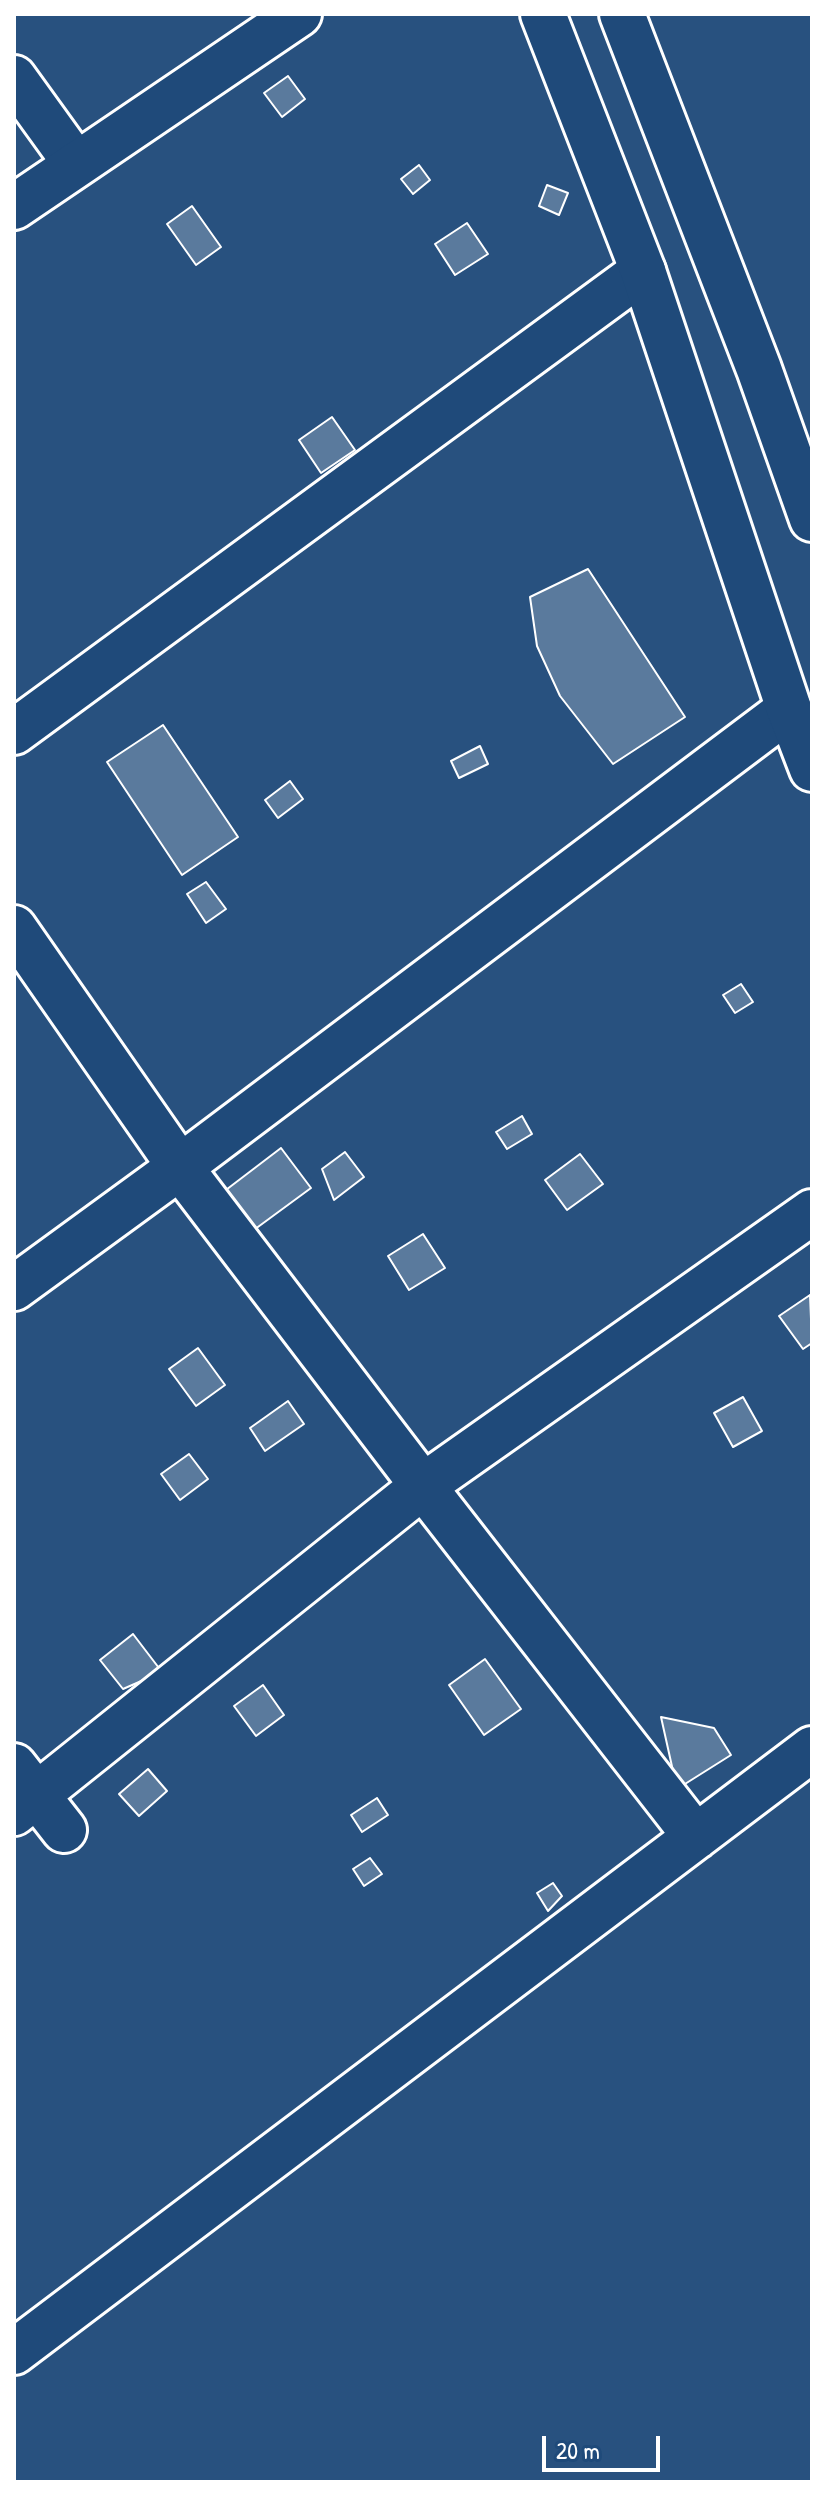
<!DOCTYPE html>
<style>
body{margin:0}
#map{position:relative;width:826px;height:2496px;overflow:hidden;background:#28517f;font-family:"Patrick Hand",sans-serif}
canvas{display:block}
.frame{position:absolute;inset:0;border:16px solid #fff;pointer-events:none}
.scale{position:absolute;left:542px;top:2436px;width:118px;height:36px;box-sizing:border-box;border:4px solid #fff;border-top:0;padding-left:10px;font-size:24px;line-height:28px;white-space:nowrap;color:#fff;-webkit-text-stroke:6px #1f4a7a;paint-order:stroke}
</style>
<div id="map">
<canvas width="826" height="2496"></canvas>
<div class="frame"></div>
<div class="scale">20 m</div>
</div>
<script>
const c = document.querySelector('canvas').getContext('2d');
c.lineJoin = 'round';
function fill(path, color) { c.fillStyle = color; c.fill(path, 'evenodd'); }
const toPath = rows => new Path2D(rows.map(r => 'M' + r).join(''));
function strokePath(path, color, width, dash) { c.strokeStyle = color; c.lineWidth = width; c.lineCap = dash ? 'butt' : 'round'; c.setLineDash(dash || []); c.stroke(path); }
const building = toPath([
 [288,76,305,99,282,117,264,93,288,76],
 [419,165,430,180,413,194,401,179,419,165],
 [547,185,568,193,559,215,539,206,547,185],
 [192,206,221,247,196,265,167,224,192,206],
 [467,223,488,254,455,275,435,244,467,223],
 [332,417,355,450,321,473,299,440,332,417],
 [588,569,685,717,613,764,560,696,537,646,530,597,588,569],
 [163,725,238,837,182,875,107,762,163,725],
 [480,746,488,764,459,778,451,761,480,746],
 [290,781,303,799,278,818,265,800,290,781],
 [206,882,226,909,206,923,187,894,206,882],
 [741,984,753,1002,735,1013,723,995,741,984],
 [522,1116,532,1134,507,1149,496,1132,522,1116],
 [281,1148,311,1188,247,1235,218,1196,281,1148],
 [345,1152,364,1177,334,1200,322,1169,345,1152],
 [580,1154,603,1184,567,1210,545,1180,580,1154],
 [423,1234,445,1268,409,1290,388,1256,423,1234],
 [810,1295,812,1343,803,1349,779,1316,810,1295],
 [198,1348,225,1385,196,1406,169,1369,198,1348],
 [743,1397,762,1431,733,1447,714,1413,743,1397],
 [288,1401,304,1424,265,1451,250,1428,288,1401],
 [189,1454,208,1479,180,1500,161,1474,189,1454],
 [133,1634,162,1672,123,1689,100,1660,133,1634],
 [485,1659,521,1709,484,1735,449,1685,485,1659],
 [263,1685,284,1715,256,1736,234,1706,263,1685],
 [661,1717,714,1728,731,1755,677,1789,661,1717],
 [148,1769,167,1791,139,1816,119,1794,148,1769],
 [377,1798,388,1815,362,1832,351,1815,377,1798],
 [370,1858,382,1874,364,1886,353,1869,370,1858],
 [553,1883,562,1896,548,1911,537,1893,553,1883]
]);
fill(building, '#5a7a9d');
strokePath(building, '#fff', 2);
const minor = toPath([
 [14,78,76,164],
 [14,732,643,271],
 [14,928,180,1167,423,1486,696,1837],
 [14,1288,180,1167,789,709],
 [14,1766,64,1830],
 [14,1813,423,1486,812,1212],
 [14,2352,812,1749]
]);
const tertiary = toPath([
 [14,207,299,14]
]);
const trunk = toPath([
 [543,14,643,271,789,709,812,769],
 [622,14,759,369,812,519]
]);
strokePath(minor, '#fff', 50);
strokePath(tertiary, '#fff', 50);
strokePath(trunk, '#fff', 50);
strokePath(minor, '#1f4a7a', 44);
strokePath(tertiary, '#1f4a7a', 44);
strokePath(trunk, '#1f4a7a', 44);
</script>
